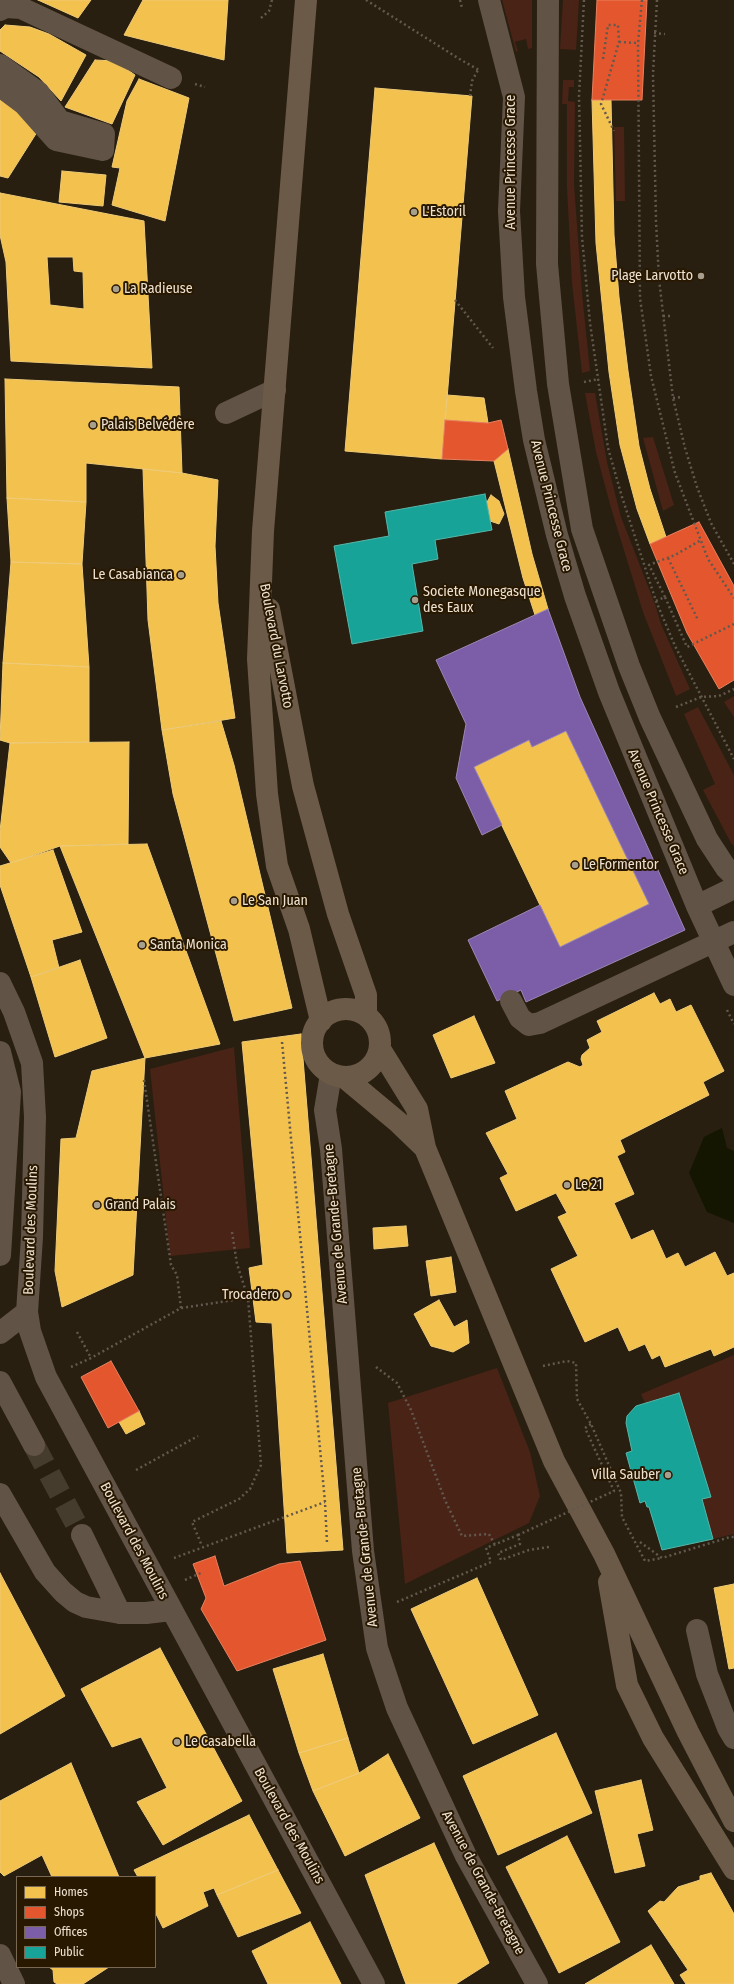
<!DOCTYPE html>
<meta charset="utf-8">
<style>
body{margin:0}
#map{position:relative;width:734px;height:1984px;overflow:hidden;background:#281f10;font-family:"Fira Sans Condensed",sans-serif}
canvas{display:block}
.legend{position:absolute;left:16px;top:1876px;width:140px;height:92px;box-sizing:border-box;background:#291800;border:1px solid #776954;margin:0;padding:5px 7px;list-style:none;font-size:12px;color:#ede2d2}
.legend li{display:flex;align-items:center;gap:8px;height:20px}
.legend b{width:20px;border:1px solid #776954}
</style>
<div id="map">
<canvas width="734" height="1984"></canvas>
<ul class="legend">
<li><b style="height:11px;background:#f2c14e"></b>Homes</li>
<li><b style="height:11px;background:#e4572e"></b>Shops</li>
<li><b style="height:11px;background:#7b5ea7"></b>Offices</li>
<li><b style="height:11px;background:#17a398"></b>Public</li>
</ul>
</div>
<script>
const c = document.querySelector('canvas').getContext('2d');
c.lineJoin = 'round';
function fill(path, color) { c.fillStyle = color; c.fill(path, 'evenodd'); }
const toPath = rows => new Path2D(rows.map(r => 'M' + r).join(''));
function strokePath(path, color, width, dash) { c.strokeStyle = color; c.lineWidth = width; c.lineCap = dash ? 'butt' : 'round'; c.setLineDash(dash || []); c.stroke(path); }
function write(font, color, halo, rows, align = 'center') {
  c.font = font + ' "Fira Sans Condensed",sans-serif'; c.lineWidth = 4; c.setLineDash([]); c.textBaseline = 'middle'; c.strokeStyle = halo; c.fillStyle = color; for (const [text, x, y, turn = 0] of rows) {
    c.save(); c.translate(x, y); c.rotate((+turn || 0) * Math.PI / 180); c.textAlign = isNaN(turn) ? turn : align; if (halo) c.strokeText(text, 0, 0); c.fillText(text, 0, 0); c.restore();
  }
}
fill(toPath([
 [502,0,532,0,532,48,528,49,526,39,515,42,518,51,516,52],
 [563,0,579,0,576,50,560,49],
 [563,80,574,80,574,87,569,87,568,101,575,102,574,184,582,293,590,371,582,373,572,283,567,188,567,104,562,104],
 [614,127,624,127,625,201,616,201],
 [585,393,595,393,607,462,621,517,655,604,661,624,690,689,676,696,643,612,611,508,596,452],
 [653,437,674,505,663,511,643,438],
 [734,696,734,717,724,702],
 [698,707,734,775,734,846,731,843,703,790,715,784,684,714],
 [234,1047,250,1248,170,1256,150,1069],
 [734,1355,734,1534,713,1539,702,1499,711,1496,679,1393,645,1403,641,1394],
 [497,1368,530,1452,540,1496,529,1523,405,1584,388,1403]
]), '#482316');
fill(toPath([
 [722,1128,727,1148,734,1151,734,1223,707,1212,689,1173,704,1137]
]), '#141601');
const homes = toPath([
 [38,0,91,0,78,18,38,0],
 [143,0,228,0,224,60,124,35,143,0],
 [5,25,30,27,49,34,86,55,61,101,39,77,0,51,0,30,5,25],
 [95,60,115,61,135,75,112,124,65,107,95,60],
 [139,79,189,98,165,221,112,205,120,168,112,167,127,101,139,79],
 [375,88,472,96,442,459,345,451,375,88],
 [0,96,39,129,8,178,0,176,0,96],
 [592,100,611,100,614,235,619,297,628,371,639,446,650,489,666,537,650,544,637,509,620,445,609,372,596,243,592,100],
 [62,171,106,175,103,206,59,202,62,171],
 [0,193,144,221,152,368,11,361,6,262,0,235,0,193],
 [47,257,73,257,74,271,83,272,84,309,50,305,47,257],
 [5,379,179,387,182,473,86,463,86,502,7,498,5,379],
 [447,395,484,398,488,423,445,420,447,395],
 [508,449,532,554,548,609,535,615,523,578,494,461,508,449],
 [143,469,182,473,218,480,215,546,218,603,235,718,162,730,148,620,143,469],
 [491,495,499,501,504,514,499,524,490,521,487,502,491,495],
 [7,498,86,502,82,564,11,562,7,498],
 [11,562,82,564,89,667,3,663,11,562],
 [3,663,89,667,89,742,10,743,0,740,3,663],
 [221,721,234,765,292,1008,234,1021,173,794,162,730,221,721],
 [566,731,649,904,560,947,474,767,529,740,532,747,566,731],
 [129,742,128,844,60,846,11,863,0,847,0,831,10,743,129,742],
 [147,844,220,1044,145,1058,60,846,147,844],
 [53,850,82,932,52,940,59,968,31,977,0,885,0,866,53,850],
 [80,960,107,1038,55,1057,31,977,80,960],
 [654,993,660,1004,670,999,676,1012,691,1005,724,1071,703,1082,709,1095,620,1140,625,1152,617,1156,634,1194,614,1203,631,1240,653,1230,666,1259,678,1253,685,1267,715,1252,727,1276,734,1273,734,1347,714,1356,711,1349,665,1367,660,1355,652,1359,645,1344,629,1351,618,1327,585,1342,551,1269,578,1256,558,1217,567,1213,556,1193,516,1211,500,1178,508,1174,486,1133,517,1119,505,1091,568,1062,580,1067,583,1065,581,1059,582,1055,590,1048,587,1040,602,1032,597,1021,654,993],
 [474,1016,495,1063,451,1078,433,1035,474,1016],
 [301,1034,343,1550,287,1553,272,1323,256,1322,249,1268,263,1265,242,1042,301,1034],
 [145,1058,133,1275,62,1307,55,1271,61,1139,76,1138,92,1071,145,1058],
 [406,1226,408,1246,374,1249,373,1228,406,1226],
 [451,1257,456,1292,431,1296,426,1261,451,1257],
 [439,1300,454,1327,467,1320,469,1343,453,1352,431,1346,414,1314,439,1300],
 [139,1411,145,1424,126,1434,119,1422,139,1411],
 [0,1573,65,1696,0,1734,0,1573],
 [477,1578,538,1715,473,1744,411,1609,477,1578],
 [734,1584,734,1668,729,1669,714,1588,734,1584],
 [160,1648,242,1801,163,1845,137,1802,167,1788,141,1737,112,1747,81,1689,160,1648],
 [323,1654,348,1738,299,1753,273,1669,323,1654],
 [556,1733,592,1813,498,1855,463,1776,556,1733],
 [348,1738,359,1773,313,1791,299,1753,348,1738],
 [388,1754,420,1818,345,1856,313,1791,359,1773,388,1754],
 [71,1763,119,1877,52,1877,42,1855,4,1876,0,1872,0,1801,71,1763],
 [641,1780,653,1830,637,1834,645,1866,615,1873,595,1791,641,1780],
 [249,1815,278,1870,217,1895,214,1888,203,1892,208,1906,163,1928,155,1912,155,1877,138,1877,134,1870,249,1815],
 [567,1836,620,1942,559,1973,506,1867,567,1836],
 [434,1843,489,1963,456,1984,406,1984,365,1875,434,1843],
 [278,1870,301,1913,238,1937,217,1895,278,1870],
 [711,1873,734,1914,734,1984,686,1984,680,1975,688,1970,648,1911,660,1901,664,1902,678,1887,700,1880,700,1876,711,1873],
 [310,1922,341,1984,268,1984,252,1951,310,1922],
 [651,1945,674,1984,585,1984,651,1945],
 [49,1967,109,1967,83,1984,57,1984,54,1982,53,1970,49,1967]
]);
fill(homes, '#f2c14e');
strokePath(homes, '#f0cb76', 1);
const shops = toPath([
 [597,0,647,0,642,100,592,100,597,0],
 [445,420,488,423,501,420,508,449,494,461,442,459,445,420],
 [699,522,734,586,734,680,719,689,687,633,650,544,699,522],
 [111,1361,139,1411,108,1428,81,1377,111,1361],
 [215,1556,224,1586,279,1564,300,1561,326,1640,237,1671,201,1609,206,1598,193,1564,215,1556]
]);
fill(shops, '#e4572e');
strokePath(shops, '#e7815f', 1);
const offices = toPath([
 [548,609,580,697,685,930,526,1002,521,990,497,1001,468,940,540,905,560,947,649,904,566,731,532,747,529,740,474,767,502,825,482,835,456,778,466,724,436,660,548,609]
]);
fill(offices, '#7b5ea7');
strokePath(offices, '#9d86b4', 1);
const public = toPath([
 [485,494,492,530,435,540,438,559,412,564,423,631,352,644,334,546,389,536,385,512,485,494],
 [679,1393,711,1497,702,1499,713,1539,662,1550,649,1507,647,1507,645,1501,640,1503,626,1453,632,1451,626,1423,627,1416,636,1406,679,1393]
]);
fill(public, '#17a398');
strokePath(public, '#57b6a9', 1);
strokePath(toPath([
 [34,1445,82,1535]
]), '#463c2d', 22, [22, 11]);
strokePath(toPath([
 [366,0,461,60,479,70],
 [460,0,462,8],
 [584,0,579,96,582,237,590,323,608,448,622,497,656,601,675,646,734,759],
 [642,0,638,43,640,298,651,376,675,473,708,559,734,598],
 [657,0,653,74,656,221,659,279,673,398,685,448,697,487,711,523,734,564],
 [261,18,269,11,272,0],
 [654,33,665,34],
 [619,42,638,43],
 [603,59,608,25,618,25,619,42,601,104,614,131],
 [195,84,205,87],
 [470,96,472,81,479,68],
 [455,300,493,348],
 [663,316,673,316],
 [584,382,599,379],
 [673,398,683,397],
 [668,558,698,620],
 [665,597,649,565,675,555,701,540],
 [656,601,665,597,687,647,734,624],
 [676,707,701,697,719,696,734,689],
 [727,1010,734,1024],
 [282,1042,325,1502,327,1543],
 [144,1080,171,1265,177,1275,181,1308],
 [232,1232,237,1264,248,1298],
 [77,1332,91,1358],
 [543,1366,567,1361,576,1363,577,1399,591,1424,621,1493,622,1517,645,1561,662,1558],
 [71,1367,91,1358,181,1308,248,1298,261,1465,250,1489,239,1499,192,1522,202,1546],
 [376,1367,397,1383,411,1410,445,1500,462,1536,489,1534,495,1545],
 [585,1428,591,1424],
 [136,1470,198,1436],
 [640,1542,662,1558,730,1537,734,1537],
 [174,1558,325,1502],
 [185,1580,203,1572],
 [397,1602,491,1562,486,1548,518,1535,520,1544,498,1553,501,1560,529,1550,549,1547]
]), '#63584d', 2.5, [2, 3]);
strokePath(toPath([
 [489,0,514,97,509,211,514,297,526,391,534,440,557,535,575,596,609,692,697,906,734,985],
 [548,0,547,264,558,384,582,529,629,666,650,718,707,839,726,868,734,876],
 [0,10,6,7,21,8,171,78],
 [0,65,39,93,60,121,104,134,103,150,56,140,24,104,0,86],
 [226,413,275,390],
 [697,906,734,888],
 [0,983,14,1012,32,1063,35,1117,32,1237,27,1312,30,1331,46,1377,374,1984],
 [511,1001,520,1018,529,1025,540,1023,734,932],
 [0,1052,10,1092,0,1255],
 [331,1074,325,1110,331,1149,363,1551,377,1648,397,1708,466,1856,537,1984],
 [0,1333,27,1312],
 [0,1382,34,1445],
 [0,1494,45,1572,63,1592,75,1602,86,1607,120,1613,146,1613,171,1610],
 [82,1535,120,1613],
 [697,1630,707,1674,728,1728,734,1738],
 [0,1955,14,1984]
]), '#615346', 22);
strokePath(toPath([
 [306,0,263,531,258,659,267,794,277,866,299,929,321,1021],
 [269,609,303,786,338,914,366,995,366,1015],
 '312 1043a34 34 0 1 1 68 0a34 34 0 1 1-68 0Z',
 [380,1049,417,1109,425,1148,554,1461,604,1554,688,1732,734,1821],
 [344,1077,398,1122,425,1148],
 [609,1582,627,1685,653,1738,734,1869]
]), '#6b5a48', 22);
strokePath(toPath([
 [518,1535,614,1491,585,1428]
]), '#63584d', 2.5, [2, 3]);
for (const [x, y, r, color] of [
 [414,212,4,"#a89e8e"],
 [701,276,4,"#a89e8e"],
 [116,289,4,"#a89e8e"],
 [93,425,4,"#a89e8e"],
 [181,575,4,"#a89e8e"],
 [415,600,4,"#a89e8e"],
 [575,865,4,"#a89e8e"],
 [234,901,4,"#a89e8e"],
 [142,945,4,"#a89e8e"],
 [567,1185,4,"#a89e8e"],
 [97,1205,4,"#a89e8e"],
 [287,1295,4,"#a89e8e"],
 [668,1475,4,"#a89e8e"],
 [177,1742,4,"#a89e8e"]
]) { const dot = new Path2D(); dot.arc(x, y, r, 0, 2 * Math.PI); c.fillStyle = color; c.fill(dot); strokePath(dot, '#291800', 1.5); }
write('14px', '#ede2d2', '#291800', [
 ["Avenue Princesse Grace",511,162,-90],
 ["Avenue Princesse Grace",551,506,76],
 ["Boulevard du Larvotto",276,646,79],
 ["Avenue Princesse Grace",658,812,67],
 ["Avenue de Grande-Bretagne",336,1224,-95],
 ["Boulevard des Moulins",31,1230,-88],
 ["Boulevard des Moulins",134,1541,62],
 ["Avenue de Grande-Bretagne",365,1547,-96],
 ["Boulevard des Moulins",289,1826,61],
 ["Avenue de Grande-Bretagne",483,1883,62]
]);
write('14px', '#ede2d2', '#291800', [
 ["L'Estoril",422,212],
 ["Plage Larvotto",693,276,"right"],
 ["La Radieuse",124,289],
 ["Palais Belvédère",101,425],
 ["Le Casabianca",173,575,"right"],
 ["Societe Monegasque",423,592],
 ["des Eaux",423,608],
 ["Le Formentor",583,865],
 ["Le San Juan",242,901],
 ["Santa Monica",150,945],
 ["Le 21",575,1185],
 ["Grand Palais",105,1205],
 ["Trocadero",279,1295,"right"],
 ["Villa Sauber",660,1475,"right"],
 ["Le Casabella",185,1742]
], 'left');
</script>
